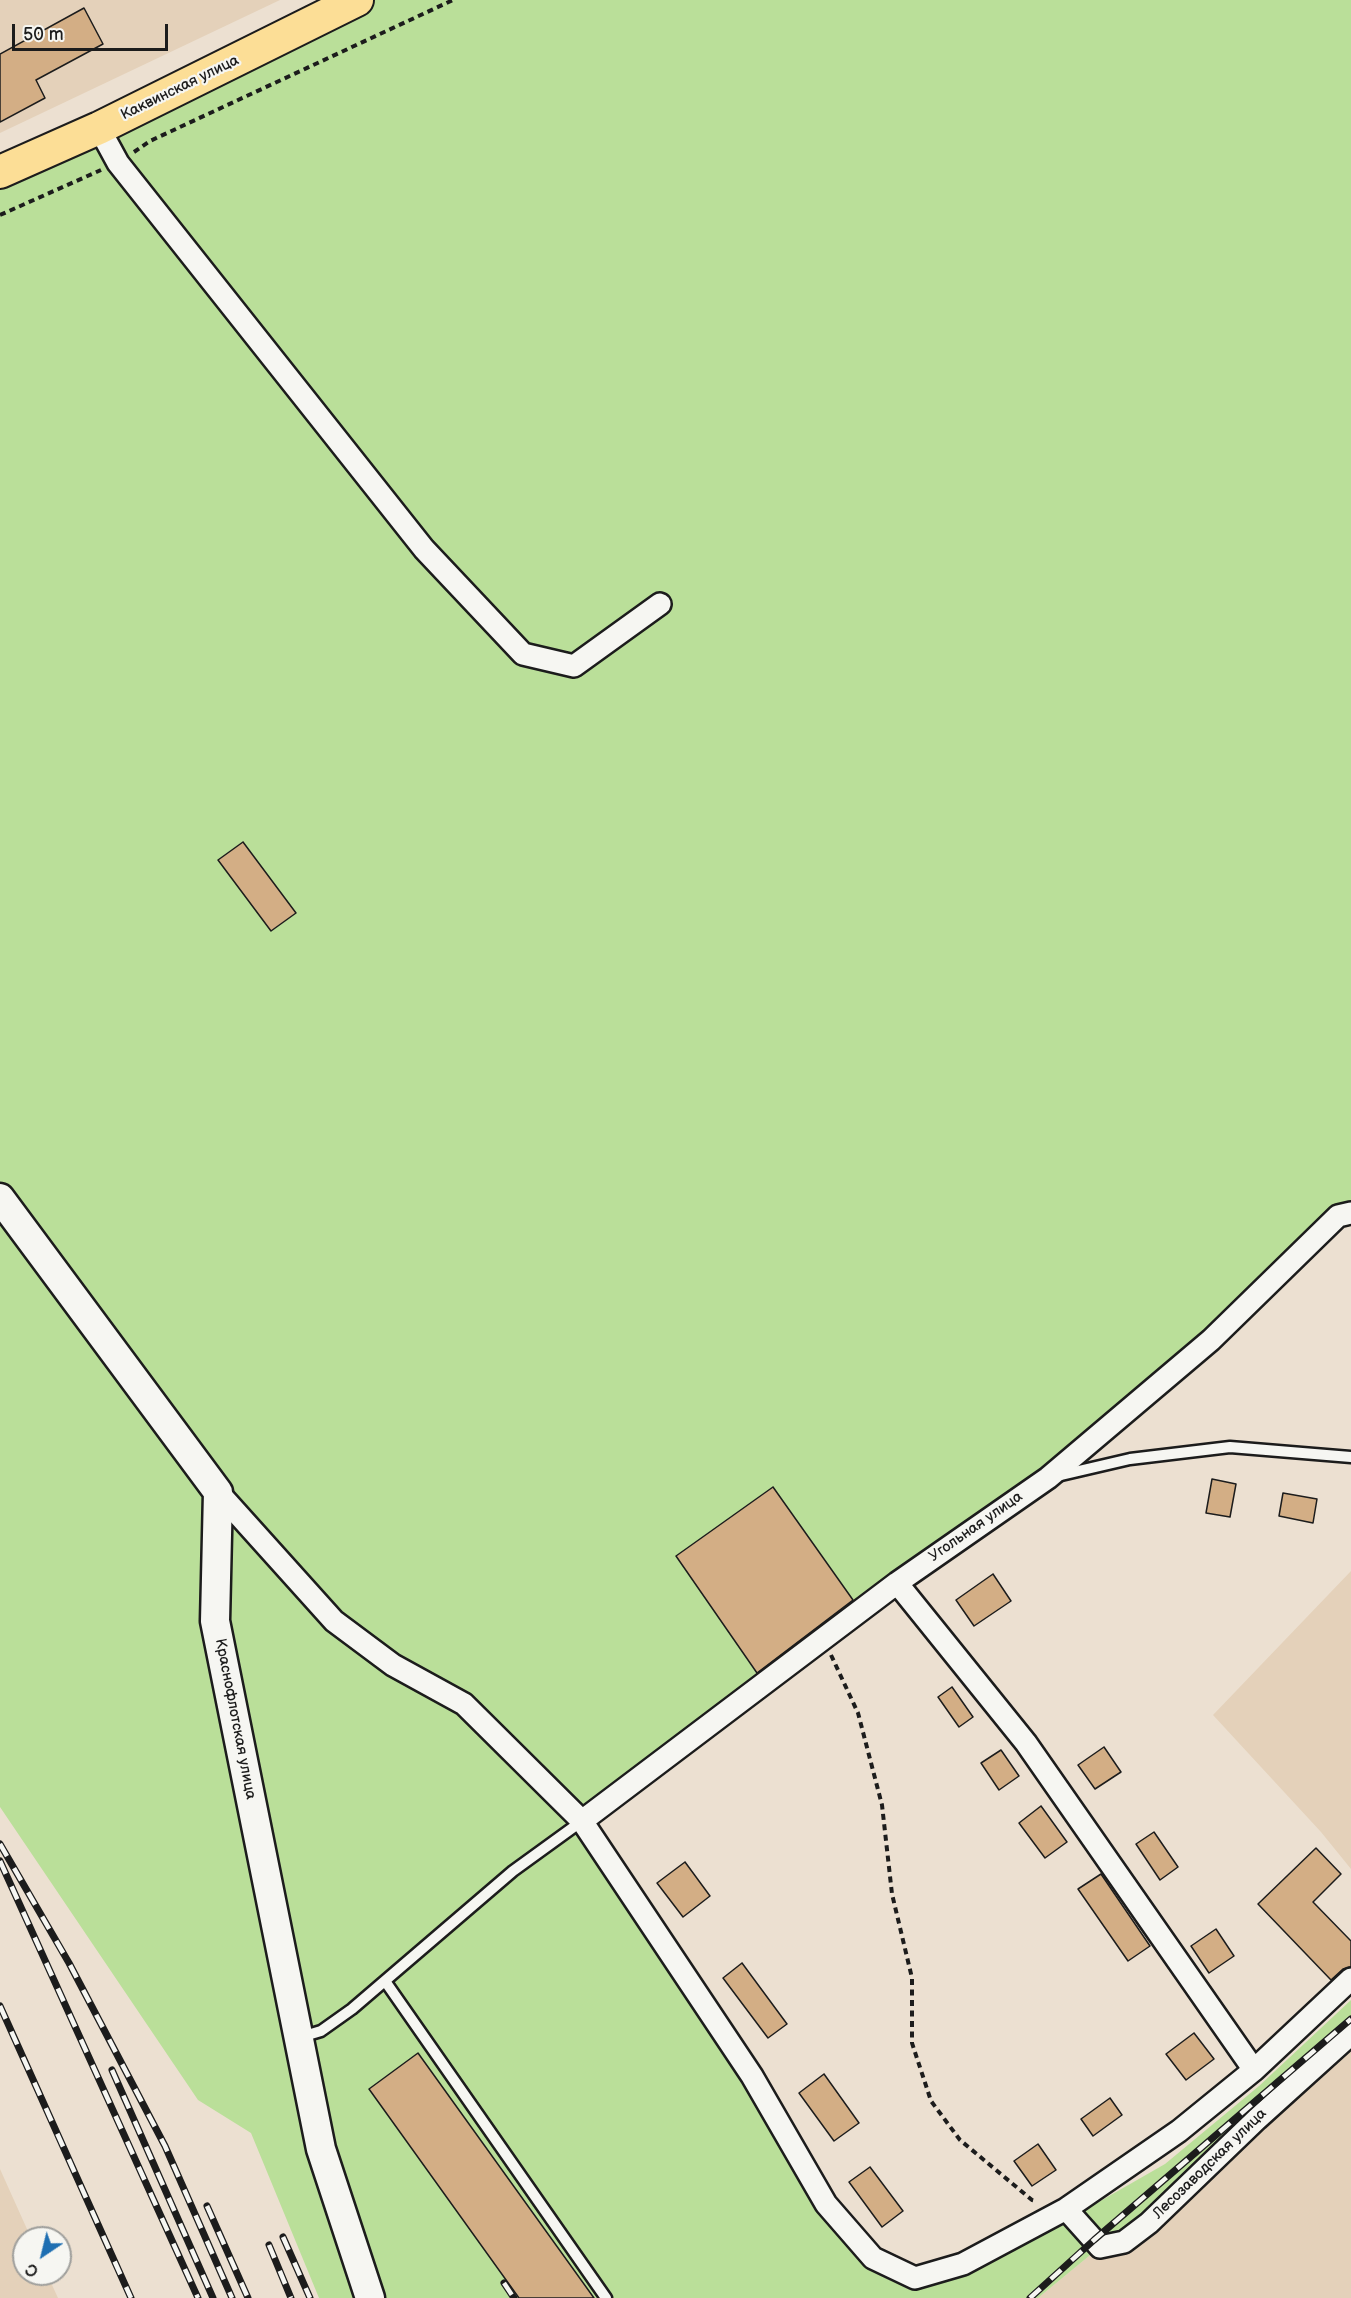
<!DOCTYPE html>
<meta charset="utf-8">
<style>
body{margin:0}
#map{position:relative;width:1351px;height:2298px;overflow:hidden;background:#ece0d1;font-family:"Balsamiq Sans",sans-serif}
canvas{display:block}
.north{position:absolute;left:12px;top:2226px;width:60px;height:60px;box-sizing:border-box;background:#f6f6f2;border:2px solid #9f9f9c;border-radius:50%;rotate:215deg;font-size:16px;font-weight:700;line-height:24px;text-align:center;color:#1c1c1c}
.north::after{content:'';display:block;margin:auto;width:21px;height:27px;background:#1f6fb2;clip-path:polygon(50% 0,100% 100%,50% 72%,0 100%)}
.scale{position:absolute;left:12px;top:24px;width:156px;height:27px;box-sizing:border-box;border:3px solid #1c1c1c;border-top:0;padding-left:8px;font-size:18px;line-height:21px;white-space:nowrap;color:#1c1c1c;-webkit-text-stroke:4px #f6f6f2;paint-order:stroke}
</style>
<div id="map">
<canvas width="1351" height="2298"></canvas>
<div class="north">С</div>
<div class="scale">50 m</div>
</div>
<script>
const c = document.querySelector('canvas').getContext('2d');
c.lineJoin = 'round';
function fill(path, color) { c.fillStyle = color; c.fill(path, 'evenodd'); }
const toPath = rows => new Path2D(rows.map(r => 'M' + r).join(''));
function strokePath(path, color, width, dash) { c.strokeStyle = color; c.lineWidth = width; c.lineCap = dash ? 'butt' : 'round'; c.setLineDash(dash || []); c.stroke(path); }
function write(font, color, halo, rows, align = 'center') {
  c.font = font + ' "Balsamiq Sans",sans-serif'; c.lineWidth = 4.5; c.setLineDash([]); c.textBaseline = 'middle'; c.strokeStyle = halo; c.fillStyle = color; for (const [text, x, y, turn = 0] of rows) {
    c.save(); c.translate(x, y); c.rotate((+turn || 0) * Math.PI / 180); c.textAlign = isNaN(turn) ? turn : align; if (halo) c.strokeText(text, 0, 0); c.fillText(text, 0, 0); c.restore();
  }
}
fill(toPath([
 [0,0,280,0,0,133],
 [1351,1571,1351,1869,1321,1832,1213,1715],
 [1351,2034,1351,2298,1038,2298,1100,2247],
 [0,2169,31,2238,24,2238,24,2274,47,2274,58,2298,0,2298]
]), '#e4d1ba');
fill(toPath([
 [357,0,1351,0,1351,1213,1211,1340,860,1611,773,1487,677,1556,764,1684,583,1821,752,2076,822,2216,869,2270,911,2290,959,2276,1048,2231,1165,2164,1259,2086,1351,2000,1351,2034,1151,2221,1100,2247,1038,2298,319,2298,251,2133,198,2100,0,1807,0,172]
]), '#badf99');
const building = toPath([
 [84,8,103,44,36,80,45,98,0,122,0,54,84,8],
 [243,842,296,913,271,931,218,860,243,842],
 [1212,1479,1236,1484,1230,1517,1206,1513,1212,1479],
 [773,1487,853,1600,757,1673,676,1556,773,1487],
 [1283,1493,1317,1499,1313,1523,1279,1516,1283,1493],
 [993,1574,1011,1601,974,1626,956,1600,993,1574],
 [952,1687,973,1717,959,1727,938,1697,952,1687],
 [1104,1747,1121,1772,1095,1789,1078,1765,1104,1747],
 [1001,1750,1019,1776,999,1790,981,1763,1001,1750],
 [1041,1806,1067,1842,1045,1858,1019,1823,1041,1806],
 [1154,1832,1178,1867,1160,1880,1136,1844,1154,1832],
 [1316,1848,1341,1874,1313,1902,1351,1941,1351,1967,1343,1969,1331,1980,1258,1904,1316,1848],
 [685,1862,710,1896,683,1917,657,1883,685,1862],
 [1101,1874,1150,1946,1128,1961,1078,1889,1101,1874],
 [1216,1929,1234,1956,1209,1973,1191,1946,1216,1929],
 [742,1963,787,2024,768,2038,723,1978,742,1963],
 [1194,2033,1214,2059,1186,2080,1166,2054,1194,2033],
 [418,2053,594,2298,519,2298,369,2089,418,2053],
 [824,2074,859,2123,834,2141,799,2093,824,2074],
 [1110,2098,1122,2115,1093,2136,1081,2119,1110,2098],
 [1038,2144,1056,2170,1032,2186,1014,2161,1038,2144],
 [870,2167,903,2211,882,2227,849,2182,870,2167]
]);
fill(building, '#d3ae85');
strokePath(building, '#1c1c1c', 1.5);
const lane = toPath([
 [1057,1476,1130,1459,1230,1447,1351,1457],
 [385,1981,606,2298],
 [301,2037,321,2031,352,2009,513,1871,582,1821]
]);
const street = toPath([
 [99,128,118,163,424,549,523,654,574,666,660,604],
 [218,1492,334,1621,393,1665,464,1704,582,1821,752,2076,826,2204,873,2258,915,2278,963,2264,1066,2209,1179,2131,1254,2070,1351,1979],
 [897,1583,1026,1743,1254,2070],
 [582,1821,897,1583,1048,1478,1211,1340,1338,1216,1351,1213],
 [1066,2209,1100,2247,1124,2242,1149,2223,1257,2119,1351,2034]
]);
const secondary = toPath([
 [0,1198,218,1492,215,1621,321,2149,370,2298]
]);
const primary = toPath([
 [0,172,99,128,357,0]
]);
strokePath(lane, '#1c1c1c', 15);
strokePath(street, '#1c1c1c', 26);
strokePath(secondary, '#1c1c1c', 33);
strokePath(primary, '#1c1c1c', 36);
strokePath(toPath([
 [134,152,150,141,453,0],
 [0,215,101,170],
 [831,1655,858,1713,882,1805,892,1894,912,1978,912,2043,931,2101,960,2140,1032,2200,1036,2201]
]), '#1c1c1c', 4, [6, 4.5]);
strokePath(lane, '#f6f6f2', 10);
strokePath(street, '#f6f6f2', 21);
strokePath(secondary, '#f6f6f2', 28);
strokePath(primary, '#fcde96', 32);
const rail = toPath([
 [0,1844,69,1963,165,2146,232,2298],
 [0,1861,198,2298],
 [0,2006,131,2298],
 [112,2070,213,2298],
 [207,2206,248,2298],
 [283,2237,310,2298],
 [269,2245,291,2298],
 [504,2283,514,2298],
 [1030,2298,1094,2240,1351,2019]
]);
strokePath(rail, '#1c1c1c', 7);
strokePath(rail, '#f6f6f2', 4.5, [14]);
write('15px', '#1c1c1c', '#f6f6f2', [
 ["Каквинская улица",180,88,-26],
 ["Угольная улица",976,1527,-35],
 ["Краснофлотская улица",235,1719,79],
 ["Лесозаводская улица",1210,2164,-44]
]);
</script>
